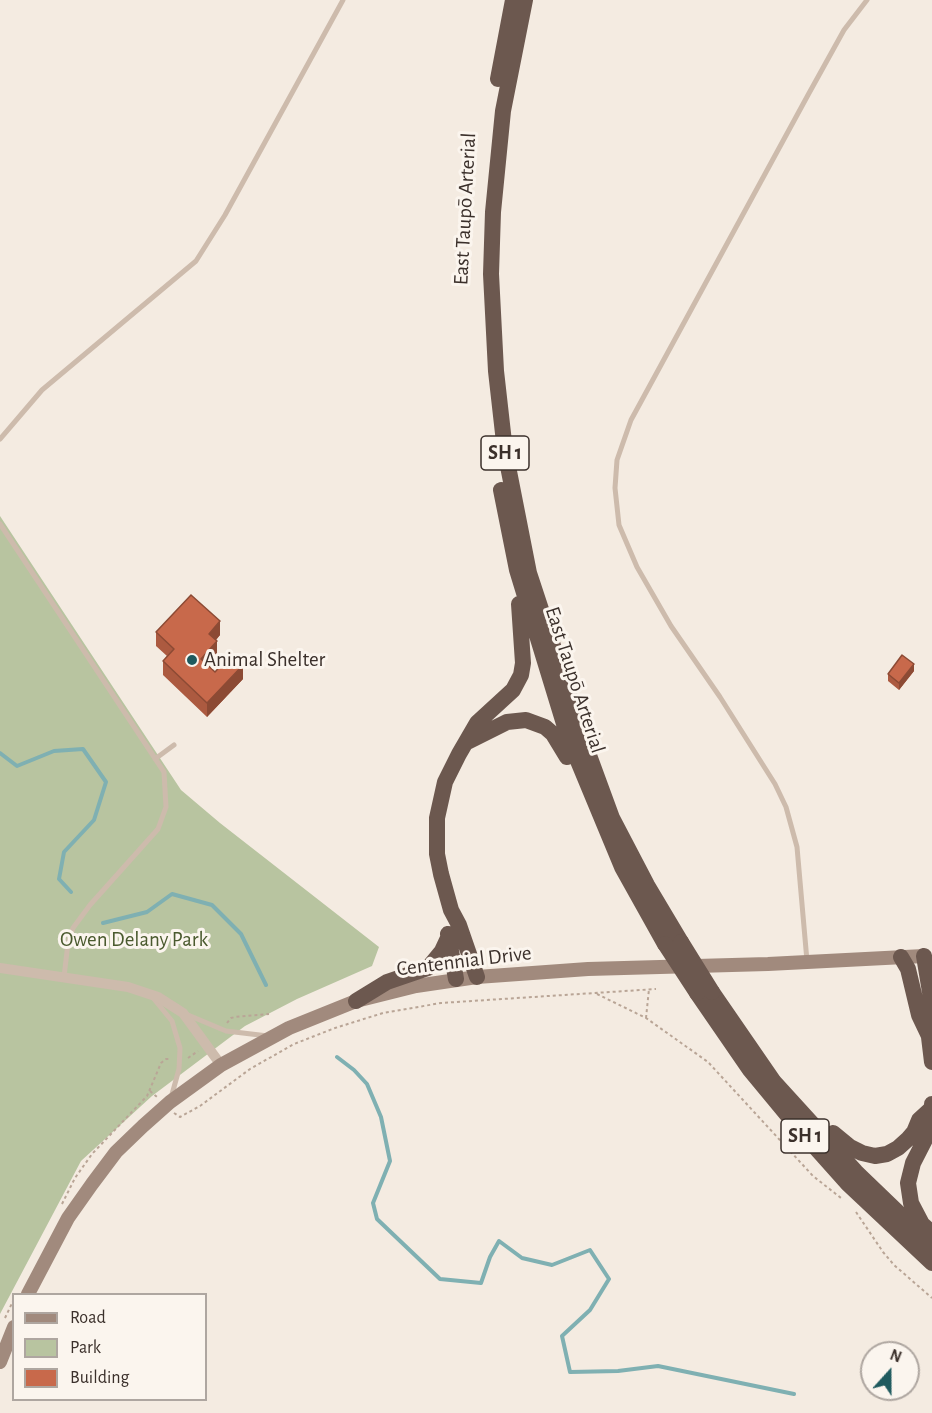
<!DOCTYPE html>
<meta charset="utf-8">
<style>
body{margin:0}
#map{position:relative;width:932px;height:1413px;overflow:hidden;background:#f4ebe1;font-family:"Alegreya Sans",sans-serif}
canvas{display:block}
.legend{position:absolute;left:12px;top:1293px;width:195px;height:108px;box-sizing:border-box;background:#fbf5ee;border:2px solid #aea6a0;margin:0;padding:8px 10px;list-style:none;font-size:18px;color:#3b302b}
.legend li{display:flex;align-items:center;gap:12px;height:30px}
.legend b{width:30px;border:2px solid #aea6a0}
.north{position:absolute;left:860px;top:1341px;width:60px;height:60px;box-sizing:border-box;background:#fbf5ee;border:2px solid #aea6a0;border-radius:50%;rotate:21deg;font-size:16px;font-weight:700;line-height:24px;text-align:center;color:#3b302b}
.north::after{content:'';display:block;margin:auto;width:21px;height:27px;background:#1f5a5e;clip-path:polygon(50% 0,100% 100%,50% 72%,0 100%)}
</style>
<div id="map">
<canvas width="932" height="1413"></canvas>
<ul class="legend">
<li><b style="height:8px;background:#a18a7d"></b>Road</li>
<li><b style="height:16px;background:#b8c4a0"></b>Park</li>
<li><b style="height:16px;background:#c8694b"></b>Building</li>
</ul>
<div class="north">N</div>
</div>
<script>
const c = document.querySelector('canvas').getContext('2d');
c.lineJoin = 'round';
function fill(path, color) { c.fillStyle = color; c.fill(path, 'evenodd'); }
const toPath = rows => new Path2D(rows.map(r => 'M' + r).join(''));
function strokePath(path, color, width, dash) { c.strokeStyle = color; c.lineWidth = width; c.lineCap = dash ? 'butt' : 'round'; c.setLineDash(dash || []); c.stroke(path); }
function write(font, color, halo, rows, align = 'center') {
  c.font = font + ' "Alegreya Sans",sans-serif'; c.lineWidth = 6; c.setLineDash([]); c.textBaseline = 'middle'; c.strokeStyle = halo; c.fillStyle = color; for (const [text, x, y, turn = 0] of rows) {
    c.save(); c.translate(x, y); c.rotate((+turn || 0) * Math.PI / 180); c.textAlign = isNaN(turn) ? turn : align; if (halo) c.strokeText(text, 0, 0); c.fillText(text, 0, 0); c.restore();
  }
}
fill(toPath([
 [0,516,181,790,220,823,379,947,372,966,297,999,245,1026,152,1096,81,1161,0,1314]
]), '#b8c4a0');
strokePath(toPath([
 [0,753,17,766,54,751,83,749,106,782,94,820,64,852,59,879,71,892],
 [103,923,147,912,172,894,212,905,241,934,266,985],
 [337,1057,354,1070,367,1084,381,1117,390,1161,373,1203,377,1219,440,1279,481,1283,490,1257,499,1241,522,1258,552,1265,590,1250,609,1279,590,1310,562,1336,570,1372,618,1371,658,1366,794,1394]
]), '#7fb0b2', 4);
strokePath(toPath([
 [597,994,646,1018,708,1062,813,1176,841,1198],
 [646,1018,649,989],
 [227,1023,231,1018,235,1017,269,1014],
 [188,1058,198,1051],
 [150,1091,157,1097],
 [174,1113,180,1117,200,1106,250,1069,294,1044,335,1028,383,1013,441,1003,656,989],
 [62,1204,75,1178,92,1154,147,1096,161,1063,166,1059,171,1059],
 [856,1212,883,1252,894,1265,932,1298],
 [5,1318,14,1299]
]), '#b9a596', 2, [3, 3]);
strokePath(toPath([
 [0,439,42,390,196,261,225,215,343,0],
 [0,524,164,772,166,807,158,829,90,905,73,928,68,943,64,977],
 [155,759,174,745],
 [807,961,797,847,786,807,775,784,720,697,671,626,637,567,619,525,615,488,617,460,631,420,808,95,844,30,867,0],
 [154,999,172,1021,180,1048,179,1069,171,1098],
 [188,1015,226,1031,268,1036]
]), '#cdbbac', 5);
strokePath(toPath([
 [0,968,128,987,158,997,183,1013,221,1065]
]), '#cdbbac', 10);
strokePath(toPath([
 [28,1294,68,1218,92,1184,116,1152,143,1126,170,1102,221,1065,289,1028,356,1001,416,986,477,977,588,969,768,964,924,956],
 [0,1362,14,1327]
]), '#a18a7d', 14);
strokePath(toPath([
 [525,0,503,111,493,212,491,274,496,371,505,451,529,573,590,758,612,818,647,885,681,942],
 [498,79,513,0],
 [501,490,517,570,568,737,622,867,665,944],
 [467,742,507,722,526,720,545,727,553,734,567,757],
 [448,934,456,979],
 [924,956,931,998,929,1037,932,1062],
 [901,957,908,969,919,1015,929,1036],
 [477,977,459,925,451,910,441,874,437,854,437,818,445,782,459,754,477,723,513,690,521,675,523,663,519,604],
 [712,992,774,1082,856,1172,932,1245],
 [697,993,750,1070,798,1128,848,1184,932,1263],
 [356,1001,387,982,428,968,442,951,449,936],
 [833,1133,850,1147,862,1153,875,1156,887,1154,898,1148,908,1139,914,1132,919,1120,931,1109],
 [931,1232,922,1224,911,1203,908,1183,913,1163,932,1126,932,1104]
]), '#6c584f', 16);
strokePath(toPath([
 [681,942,712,992],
 [665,944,697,993]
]), '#6c584f', 16);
fill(toPath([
 [156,632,220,635,216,640,217,655,208,665,215,672,243,679,207,717,163,675,163,661,167,656,156,646],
 [914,671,899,690,888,681,888,674]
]), '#ac5a40');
fill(toPath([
 [220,621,220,635,209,648,209,634],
 [217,641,217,655,201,673,201,659],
 [914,664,914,671,899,690,899,683],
 [243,665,243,679,207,717,207,703]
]), '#8c4a34');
const building = toPath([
 [191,595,220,621,209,634,217,641,201,659,215,672,231,654,243,665,207,703,163,661,174,649,156,632,191,595],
 [902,655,914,664,899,683,888,674,902,655]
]);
fill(building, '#c8694b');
strokePath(building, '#8c4a34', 1.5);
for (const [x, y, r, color] of [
 [192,660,6,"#1f5a5e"]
]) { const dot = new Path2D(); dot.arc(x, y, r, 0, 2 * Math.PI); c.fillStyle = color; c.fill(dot); strokePath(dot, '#fbf5ee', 2); }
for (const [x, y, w] of [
 [505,453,48],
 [805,1136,48]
]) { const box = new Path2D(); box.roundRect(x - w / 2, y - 17, w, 34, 4.5); c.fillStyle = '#fbf5ee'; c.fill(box); strokePath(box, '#3b302b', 1.5); }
write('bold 20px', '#3b302b', null, [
 ["SH 1",505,453],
 ["SH 1",805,1136]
]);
write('21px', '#3b302b', '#fbf5ee', [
 ["East Taupō Arterial",465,209,-87],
 ["East Taupō Arterial",575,680,72],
 ["Centennial Drive",464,961,-7]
]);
write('21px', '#3b302b', '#fbf5ee', [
 ["Animal Shelter",204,660]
], 'left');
write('21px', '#4a5a2e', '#fbf5ee', [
 ["Owen Delany Park",134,940]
]);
</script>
